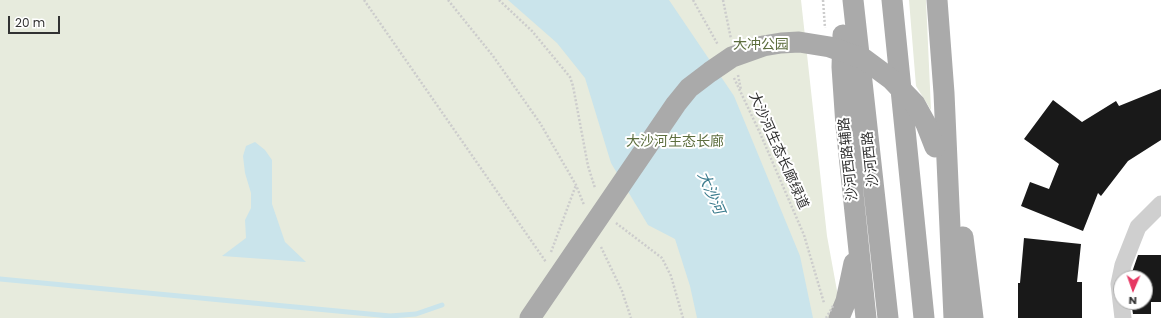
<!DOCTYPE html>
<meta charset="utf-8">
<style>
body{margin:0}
#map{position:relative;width:1161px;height:318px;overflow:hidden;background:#fff;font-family:Poppins,sans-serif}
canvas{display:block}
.north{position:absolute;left:1113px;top:270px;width:40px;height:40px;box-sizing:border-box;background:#fff;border:1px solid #adadad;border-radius:50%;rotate:182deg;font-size:11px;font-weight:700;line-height:16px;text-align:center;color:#323232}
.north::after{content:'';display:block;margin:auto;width:14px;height:18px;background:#e63762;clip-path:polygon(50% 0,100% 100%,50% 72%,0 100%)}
.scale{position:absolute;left:8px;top:16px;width:52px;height:18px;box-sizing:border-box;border:2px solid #323232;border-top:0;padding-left:5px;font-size:12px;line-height:14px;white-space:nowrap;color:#323232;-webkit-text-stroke:3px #fff;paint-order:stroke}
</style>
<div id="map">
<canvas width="1161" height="318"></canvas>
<div class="north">N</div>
<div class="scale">20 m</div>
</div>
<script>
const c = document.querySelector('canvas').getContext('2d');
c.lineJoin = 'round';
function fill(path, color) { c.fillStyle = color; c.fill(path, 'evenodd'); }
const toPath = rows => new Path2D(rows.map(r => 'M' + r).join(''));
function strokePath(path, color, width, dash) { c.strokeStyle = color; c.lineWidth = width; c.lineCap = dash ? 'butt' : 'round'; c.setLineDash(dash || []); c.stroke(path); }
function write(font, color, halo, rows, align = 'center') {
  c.font = font + ' Poppins,"Noto Sans SC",sans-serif'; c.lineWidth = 4; c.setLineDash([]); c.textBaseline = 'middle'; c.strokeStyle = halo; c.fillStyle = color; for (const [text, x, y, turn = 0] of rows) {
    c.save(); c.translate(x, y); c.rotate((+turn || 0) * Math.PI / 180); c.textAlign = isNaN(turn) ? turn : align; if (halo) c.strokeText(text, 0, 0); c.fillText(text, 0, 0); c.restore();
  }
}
fill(toPath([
 [0,0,801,0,827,236,842,318,0,318],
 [909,0,926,0,931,110,916,86]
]), '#e7ebdd');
fill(toPath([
 [508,0,669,0,734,96,800,256,813,318,697,318,690,286,675,239,648,225,611,163,585,78,557,43],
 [255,142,265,150,272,160,272,204,285,242,306,262,222,256,246,238,245,220,251,208,251,193,245,173,243,156,246,146]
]), '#cae4eb');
strokePath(toPath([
 [0,279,390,316,416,314,442,305]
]), '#cae4eb', 5);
fill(toPath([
 [1161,89,1161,140,1128,161,1101,196,1098,193,1083,231,1021,206,1030,182,1049,189,1059,164,1024,139,1053,100,1082,122,1116,101,1119,106],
 [1024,238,1081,244,1077,282,1082,282,1082,318,1018,318,1018,283,1020,283],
 [1138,255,1161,255,1161,302,1151,302,1151,314,1133,314,1131,302,1145,302,1145,278,1130,278]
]), '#191919');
strokePath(toPath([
 [364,0,546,262],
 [448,0,493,56,540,123,576,185,584,205],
 [499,0,532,31,570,77,573,86,588,166,595,188],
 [693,0,718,45],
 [723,0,731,39],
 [823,0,825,28],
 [738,75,741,90],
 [734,78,760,133,804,235,824,303],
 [616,223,662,258,671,276,683,318],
 [601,247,622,291,631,318],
 [551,252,576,185]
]), '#ccc', 2.5, [2, 2]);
strokePath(toPath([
 [1123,318,1119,284,1123,265,1138,227,1161,204]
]), '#cfcfcf', 17);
strokePath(toPath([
 [853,0,888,318],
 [892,0,924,318],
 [937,0,944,93,954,318],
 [843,35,842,67,846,126,866,318],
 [963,237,973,318],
 [839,318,846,301,854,263]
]), '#aaa', 21);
strokePath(toPath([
 [826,318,833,306]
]), '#ccc', 2.5, [2, 2]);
strokePath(toPath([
 [530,318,676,104,689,88,710,72,732,57,763,46,781,43,799,42,830,47,864,59,891,79,915,104,926,124,935,147]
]), '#aaa', 21);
write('14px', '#5d6e3e', '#fff', [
 ["大冲公园",761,45],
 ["大沙河生态长廊",675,142]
]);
write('14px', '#323232', '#fff', [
 ["大沙河生态长廊绿道",778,151,66],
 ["沙河西路辅路",849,159,-96],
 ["沙河西路",871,159,-96]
]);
write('italic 15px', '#3c7c8e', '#fff', [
 ["大沙河",710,193,66]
]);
</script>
